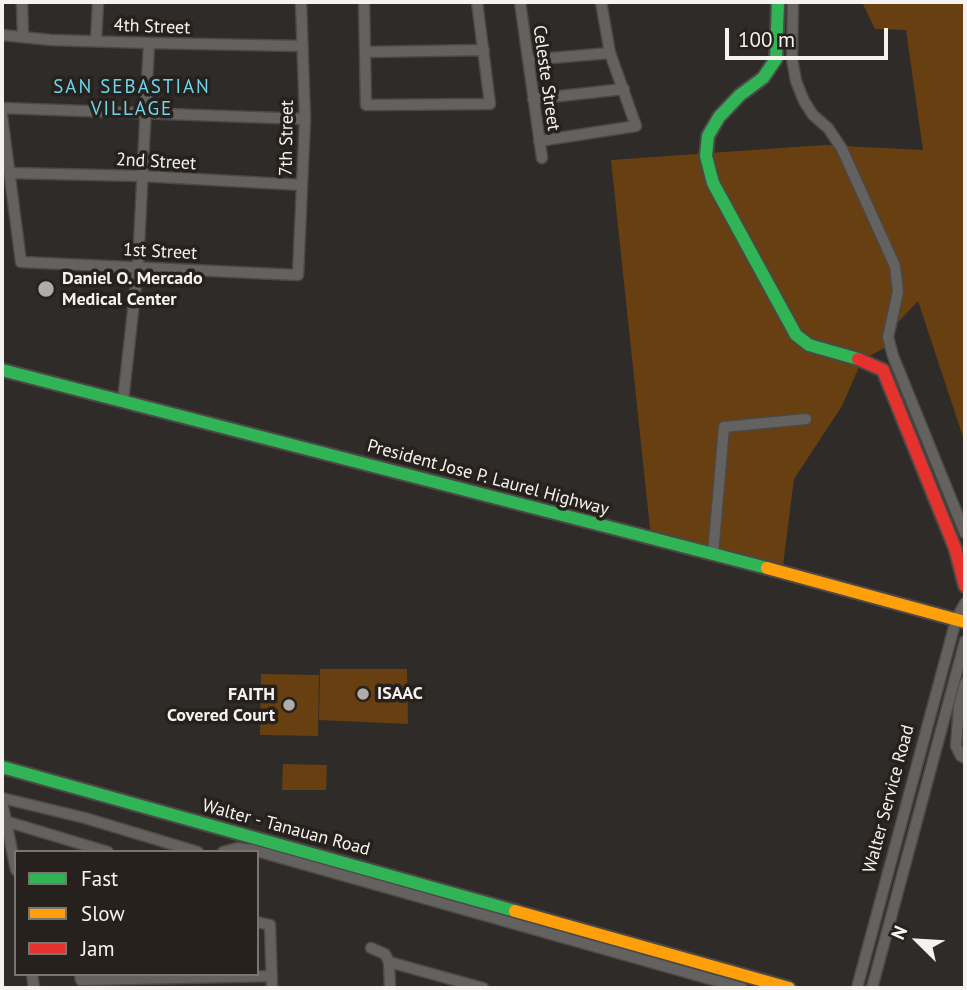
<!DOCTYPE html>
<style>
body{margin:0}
#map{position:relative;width:967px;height:990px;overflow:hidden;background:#2e2b28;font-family:"PT Sans",sans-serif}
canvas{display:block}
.frame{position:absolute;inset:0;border:4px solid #f6f2ef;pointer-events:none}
.legend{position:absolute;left:14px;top:850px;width:245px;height:126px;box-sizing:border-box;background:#26211c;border:2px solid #797570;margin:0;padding:9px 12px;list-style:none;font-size:21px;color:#f6f2ef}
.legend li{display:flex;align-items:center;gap:14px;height:35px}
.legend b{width:35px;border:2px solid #797570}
.north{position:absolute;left:883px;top:906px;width:70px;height:70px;-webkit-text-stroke:5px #26211c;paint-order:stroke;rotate:294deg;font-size:19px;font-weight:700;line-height:28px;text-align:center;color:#f6f2ef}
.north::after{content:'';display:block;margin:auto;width:24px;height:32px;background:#f6f2ef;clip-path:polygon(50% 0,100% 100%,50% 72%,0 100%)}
.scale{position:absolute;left:725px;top:28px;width:163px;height:32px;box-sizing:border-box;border:4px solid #f6f2ef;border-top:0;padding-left:9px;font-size:21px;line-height:24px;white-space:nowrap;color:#f6f2ef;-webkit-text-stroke:5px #26211c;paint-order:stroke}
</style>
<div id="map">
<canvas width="967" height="990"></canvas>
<div class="frame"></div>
<ul class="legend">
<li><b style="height:9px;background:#30b455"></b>Fast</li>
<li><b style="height:9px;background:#ff9f0a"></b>Slow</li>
<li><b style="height:9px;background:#e5322d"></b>Jam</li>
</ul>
<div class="north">N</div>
<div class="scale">100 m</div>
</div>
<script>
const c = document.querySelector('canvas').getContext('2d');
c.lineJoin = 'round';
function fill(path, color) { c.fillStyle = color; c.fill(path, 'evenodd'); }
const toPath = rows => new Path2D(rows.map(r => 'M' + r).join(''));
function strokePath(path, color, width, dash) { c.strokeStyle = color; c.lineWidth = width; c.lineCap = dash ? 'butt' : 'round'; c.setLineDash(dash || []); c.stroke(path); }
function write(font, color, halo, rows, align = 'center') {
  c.font = font + ' "PT Sans",sans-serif'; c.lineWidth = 7; c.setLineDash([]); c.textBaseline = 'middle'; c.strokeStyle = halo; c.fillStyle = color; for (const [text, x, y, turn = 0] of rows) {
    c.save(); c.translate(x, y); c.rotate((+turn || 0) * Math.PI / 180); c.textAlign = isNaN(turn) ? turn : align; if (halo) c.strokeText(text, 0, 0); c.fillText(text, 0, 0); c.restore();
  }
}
fill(toPath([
 [862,2,965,2,965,443,918,301,889,332,890,345,862,360,842,406,794,479,782,573,651,538,611,160,824,145,923,150,906,30,875,29],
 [320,669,407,669,408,724,319,720],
 [261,674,319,675,318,736,260,735],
 [283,764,327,765,326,790,282,790]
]), '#673f11');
const street = toPath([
 [22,2,23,37],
 [364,2,366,105,490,104,477,2],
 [520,2,542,158],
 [793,2,792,59,796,81,804,101,813,115,828,128,842,149,895,266,898,292,888,337,893,356,965,533],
 [2,35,51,40,149,43,302,46],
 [96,41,98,2],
 [365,52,484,50],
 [528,60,610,53],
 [533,99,624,89],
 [2,108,305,119],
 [2,116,21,262,298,275,305,119,301,2],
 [539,141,636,126,610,53,601,2],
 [9,173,142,176,302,185],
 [123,401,138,266,149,43],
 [713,554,724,427,806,419],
 [965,683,959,706,956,746,961,756,965,758],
 [2,798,85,818,198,852],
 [2,802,16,870],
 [5,821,108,852],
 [223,852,237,848,253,850,742,988],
 [257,922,270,925,272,988],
 [371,948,385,954,389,962,390,988],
 [389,962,483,988],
 [32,974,34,988],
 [80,974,81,980,272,976],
 [857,988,956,620,965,603],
 [872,988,965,641]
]);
const fast = toPath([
 [778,2,776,59,763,78,740,95,719,117,708,136,706,156,713,183,796,335,809,345,858,359],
 [2,370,767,568],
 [2,767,515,911]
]);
const slow = toPath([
 [767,568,965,622],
 [515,911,789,988]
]);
const jam = toPath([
 [858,359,883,370,955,548,965,586]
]);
strokePath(street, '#4b4846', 13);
strokePath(fast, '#4b4846', 16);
strokePath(slow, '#4b4846', 16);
strokePath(jam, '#4b4846', 16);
strokePath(street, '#646260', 10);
strokePath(fast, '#30b455', 12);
strokePath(slow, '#ff9f0a', 12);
strokePath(jam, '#e5322d', 12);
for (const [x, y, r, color] of [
 [46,289,9,"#b0aca9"],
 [363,694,7,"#b0aca9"],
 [289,705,7,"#b0aca9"]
]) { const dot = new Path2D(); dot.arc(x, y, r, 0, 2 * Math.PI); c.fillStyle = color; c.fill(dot); strokePath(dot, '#26211c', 2.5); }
write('18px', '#f6f2ef', '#26211c', [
 ["4th Street",152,27,2],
 ["Celeste Street",546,78,82],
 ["7th Street",287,138,-89],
 ["2nd Street",156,162,3],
 ["1st Street",160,252,3],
 ["President Jose P. Laurel Highway",488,478,15],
 ["Walter Service Road",889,799,-75],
 ["Walter - Tanauan Road",286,828,15]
]);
write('bold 18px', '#f6f2ef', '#26211c', [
 ["Daniel O. Mercado",62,279],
 ["Medical Center",62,300],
 ["ISAAC",377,694],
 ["FAITH",275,695,"right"],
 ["Covered Court",275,716,"right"]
], 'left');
c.letterSpacing = '2px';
write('19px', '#6ed5eb', '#26211c', [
 ["SAN SEBASTIAN",132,88],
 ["VILLAGE",132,110]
]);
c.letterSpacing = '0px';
</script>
